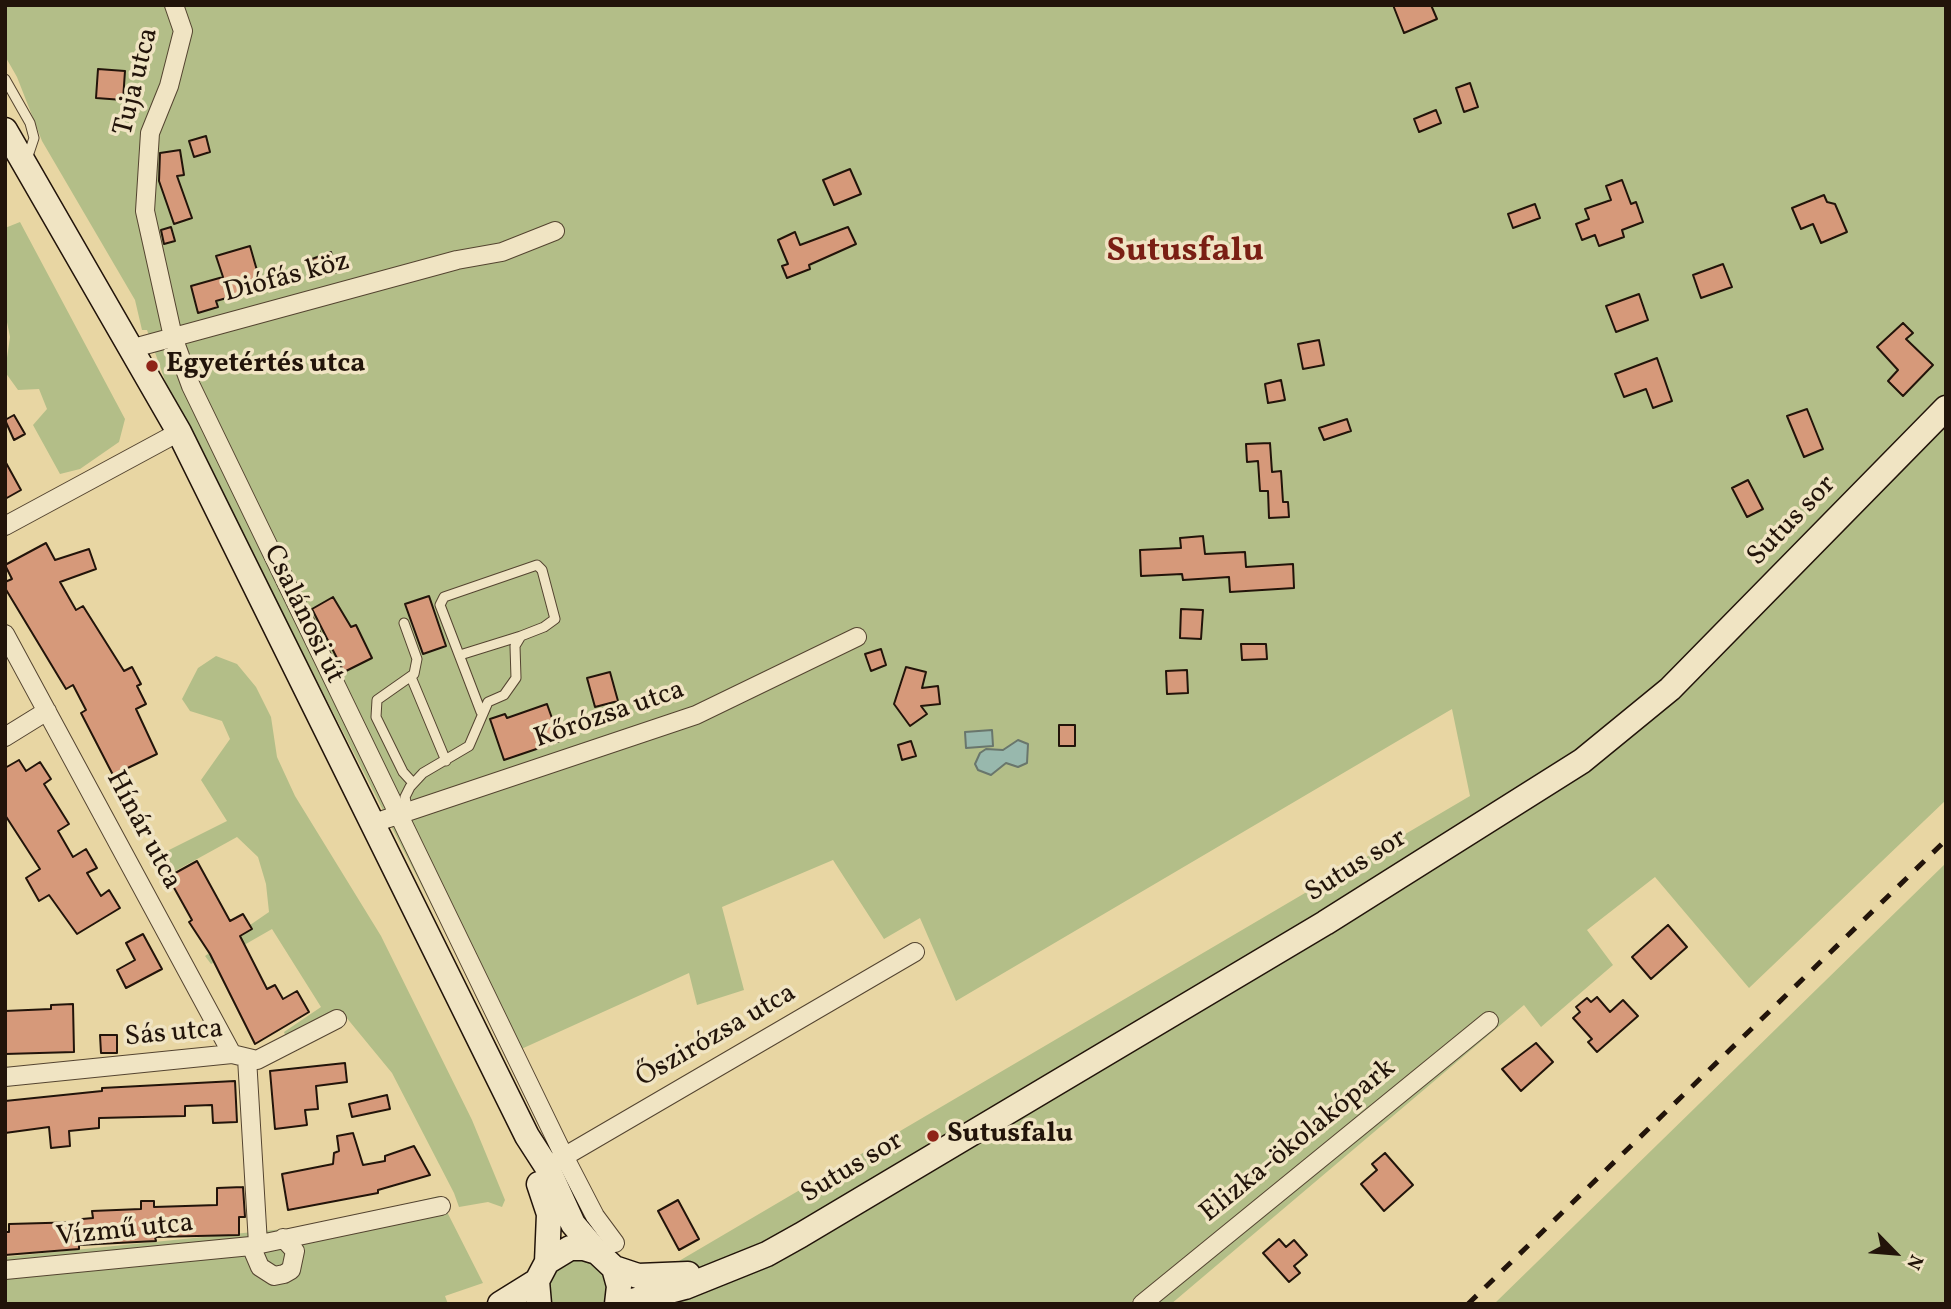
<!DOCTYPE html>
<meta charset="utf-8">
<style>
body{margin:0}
#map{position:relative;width:1951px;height:1309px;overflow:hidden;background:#e8d6a3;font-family:Vollkorn,serif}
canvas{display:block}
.frame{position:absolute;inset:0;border:7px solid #22140a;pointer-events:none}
.north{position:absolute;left:1860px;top:1218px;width:70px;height:70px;-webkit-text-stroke:5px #f0e4c3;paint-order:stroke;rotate:115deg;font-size:19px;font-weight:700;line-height:28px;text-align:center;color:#22140a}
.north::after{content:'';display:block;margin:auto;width:24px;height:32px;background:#22140a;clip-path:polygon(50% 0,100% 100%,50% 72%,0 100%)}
</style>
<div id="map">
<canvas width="1951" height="1309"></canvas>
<div class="frame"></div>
<div class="north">N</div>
</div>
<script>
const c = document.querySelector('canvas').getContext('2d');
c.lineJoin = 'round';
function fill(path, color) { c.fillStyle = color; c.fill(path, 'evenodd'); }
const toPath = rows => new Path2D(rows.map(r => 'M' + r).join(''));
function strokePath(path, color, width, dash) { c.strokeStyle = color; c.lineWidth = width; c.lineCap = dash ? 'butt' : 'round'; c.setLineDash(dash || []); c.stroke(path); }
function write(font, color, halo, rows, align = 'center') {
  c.font = font + ' Vollkorn,serif'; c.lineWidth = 7; c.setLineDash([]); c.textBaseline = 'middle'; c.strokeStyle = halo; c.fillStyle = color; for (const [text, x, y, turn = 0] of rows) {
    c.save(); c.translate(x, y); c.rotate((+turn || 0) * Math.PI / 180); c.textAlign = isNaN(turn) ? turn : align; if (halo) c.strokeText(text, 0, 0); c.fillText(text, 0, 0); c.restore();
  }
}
fill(toPath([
 [5,5,1946,5,1946,800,1749,988,1655,877,1587,930,1613,965,1541,1027,1524,1005,1171,1304,638,1304,697,1281,679,1261,1470,796,1452,709,956,1001,920,918,884,939,833,860,722,907,744,990,697,1005,689,973,508,1055,168,389,147,330,142,330,135,300,42,141,17,77,5,56],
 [20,222,125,419,119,442,80,469,60,474,33,425,47,409,39,389,18,390,5,372,10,337,5,312,5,228],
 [216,656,237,664,256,687,271,717,277,757,295,796,381,936,472,1120,505,1200,502,1207,488,1202,459,1207,454,1193,392,1073,341,1011,287,1040,284,1032,321,1007,272,929,211,964,205,956,269,912,266,884,258,857,237,837,168,875,159,855,227,821,201,780,230,739,222,721,190,711,182,699,198,668],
 [1946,863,1946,1304,1494,1304],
 [439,1196,483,1283,445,1296,448,1304,5,1304,5,1257,313,1226],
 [573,1259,591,1261,609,1280,607,1304,549,1304,546,1292,551,1274]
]), '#b3be88');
const water = toPath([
 [992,730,993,746,966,748,965,732,992,730],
 [1018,740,1028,744,1027,763,1018,767,1006,763,991,775,978,770,975,764,980,753,986,749,1003,750,1018,740]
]);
fill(water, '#98b8ad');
strokePath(water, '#69766c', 2);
const building = toPath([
 [1393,5,1431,5,1437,19,1404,33,1393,5],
 [98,69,125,71,123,100,96,98,98,69],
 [1470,83,1478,107,1464,112,1456,88,1470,83],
 [1436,110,1441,123,1419,132,1414,119,1436,110],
 [206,136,210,152,194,157,189,141,206,136],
 [180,150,184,175,177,176,192,218,174,224,159,181,160,153,180,150],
 [850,169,861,194,834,205,823,180,850,169],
 [1622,180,1631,204,1636,202,1643,222,1622,230,1624,237,1599,246,1595,235,1582,240,1576,224,1589,219,1585,209,1611,200,1606,186,1622,180],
 [1824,195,1827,202,1835,204,1847,232,1821,243,1813,224,1801,229,1792,208,1824,195],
 [1535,204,1540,218,1513,228,1508,214,1535,204],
 [171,227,175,241,164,244,161,230,171,227],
 [848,227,856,244,809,265,810,269,787,278,782,266,788,264,778,240,795,232,800,245,848,227],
 [250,246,262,288,216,301,218,307,198,313,191,286,223,277,216,256,250,246],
 [331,252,337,272,318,278,312,259,331,252],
 [1723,264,1732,287,1701,298,1693,275,1723,264],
 [1639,294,1648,320,1616,332,1606,306,1639,294],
 [1903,323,1913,333,1906,339,1933,365,1903,396,1888,381,1898,370,1877,347,1903,323],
 [1319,340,1324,365,1303,369,1298,344,1319,340],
 [1657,358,1672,401,1653,408,1646,389,1624,397,1615,374,1657,358],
 [1281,380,1285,400,1268,403,1265,384,1281,380],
 [1807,409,1823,449,1804,457,1787,416,1807,409],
 [14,415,25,434,14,440,5,420,14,415],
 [1347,419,1351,431,1324,440,1319,428,1347,419],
 [1270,443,1272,472,1281,471,1283,502,1288,502,1289,517,1269,518,1268,491,1260,491,1258,461,1247,462,1246,444,1270,443],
 [5,461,21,490,5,499,5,461],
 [1748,480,1763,509,1747,517,1732,488,1748,480],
 [1203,536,1205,554,1245,552,1246,567,1293,564,1294,588,1230,592,1229,577,1183,580,1182,574,1141,576,1140,550,1181,548,1180,538,1203,536],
 [46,543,55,560,89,549,96,569,60,582,76,610,83,606,124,671,132,667,141,684,137,686,146,704,136,709,157,754,113,775,81,713,86,710,73,685,66,689,5,588,5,582,12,579,5,565,46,543],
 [429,596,446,646,423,654,405,604,429,596],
 [333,597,351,627,356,625,372,658,344,672,312,609,333,597],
 [1181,609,1203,610,1201,639,1180,638,1181,609],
 [1241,644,1266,644,1267,659,1242,660,1241,644],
 [881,649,886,665,871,671,865,654,881,649],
 [906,667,926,672,922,688,938,686,940,704,921,706,927,714,910,726,894,704,906,667],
 [1187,670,1188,693,1167,694,1166,671,1187,670],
 [610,672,618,701,595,707,587,678,610,672],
 [547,704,560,741,504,760,490,719,505,714,507,718,547,704],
 [1059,725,1075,725,1075,746,1059,746,1059,725],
 [911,741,916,756,902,760,898,745,911,741],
 [19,760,26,771,40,762,51,779,44,784,69,824,58,831,73,857,86,849,97,868,87,873,101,896,109,890,120,908,77,934,49,895,39,901,26,878,40,869,5,815,5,768,19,760],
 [197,861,230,921,243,914,252,929,240,936,267,989,275,985,283,999,297,991,309,1012,255,1044,210,954,189,922,192,920,168,877,197,861],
 [1668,925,1687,947,1651,979,1632,957,1668,925],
 [143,934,162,969,126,988,117,970,135,960,126,943,143,934],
 [1597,997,1610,1012,1623,1000,1638,1016,1597,1052,1588,1042,1592,1039,1573,1018,1580,1012,1576,1007,1587,998,1591,1002,1597,997],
 [73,1004,74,1052,5,1054,5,1011,51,1009,51,1005,73,1004],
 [100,1035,117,1035,117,1053,101,1053,100,1035],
 [1536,1043,1553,1062,1521,1091,1502,1069,1536,1043],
 [345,1063,347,1082,316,1086,318,1109,305,1110,307,1125,275,1129,270,1071,345,1063],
 [235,1081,237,1122,213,1123,212,1105,185,1106,185,1116,99,1118,99,1128,69,1131,70,1146,51,1148,49,1127,5,1133,5,1101,102,1091,102,1088,235,1081],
 [387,1095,390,1109,352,1117,349,1104,387,1095],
 [353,1133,363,1165,385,1161,385,1156,414,1146,430,1175,378,1190,378,1193,288,1210,282,1174,333,1164,334,1153,339,1151,337,1136,353,1133],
 [1385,1153,1413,1185,1384,1211,1361,1184,1377,1170,1372,1164,1385,1153],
 [243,1187,245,1217,239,1217,239,1235,155,1237,156,1241,79,1245,79,1249,5,1255,5,1232,9,1232,9,1224,82,1222,82,1219,93,1218,92,1211,141,1209,141,1201,154,1201,154,1207,217,1205,217,1188,243,1187],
 [678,1200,699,1239,679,1250,658,1211,678,1200],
 [1279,1239,1286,1247,1294,1240,1307,1255,1294,1266,1300,1273,1289,1282,1263,1253,1279,1239]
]);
fill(building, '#d6997a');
strokePath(building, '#22140a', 2);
const lane = toPath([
 [5,79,30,123,34,138,27,159],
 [404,623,417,659,414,674,377,700,376,717,403,772,413,783],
 [460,655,521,636],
 [411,677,446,761],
 [408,812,405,797,410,787,423,773,469,746,488,702,504,695,516,678,515,646,521,636,544,627,555,619,542,570,537,565,444,597,440,605,481,712]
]);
const street = toPath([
 [174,5,183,31,169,86,150,133,145,211,173,337,191,386,564,1156,595,1216,615,1243],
 [130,349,457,260,502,252,555,231],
 [5,526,179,432],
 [5,634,232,1054],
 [5,737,47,711],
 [371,824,696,715,857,637],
 [247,1058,258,1244],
 [5,1077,232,1054,257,1060,337,1019],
 [555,1162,915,952],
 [251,1246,260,1267,274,1276,284,1274,291,1270,295,1251,283,1238],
 [5,1270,251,1246,441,1206],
 [1142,1304,1489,1021]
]);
const secondary = toPath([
 [5,130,179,432,527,1136,547,1167,573,1224,597,1252],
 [539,1184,549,1214,547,1262],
 [614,1268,638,1276,688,1274],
 [500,1304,537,1281],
 [539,1304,537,1281,547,1262,570,1248,584,1248,597,1252,614,1268,619,1286,617,1304],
 [620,1304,685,1287,767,1254,801,1235,1325,923,1582,761,1670,689,1946,408]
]);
strokePath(lane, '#544430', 11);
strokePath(street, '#544430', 20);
strokePath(secondary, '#22140a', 27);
strokePath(lane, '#f0e4c3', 9);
strokePath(street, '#f0e4c3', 18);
strokePath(secondary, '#f0e4c3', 24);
strokePath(toPath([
 [1468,1304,1946,840]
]), '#22140a', 5, [12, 12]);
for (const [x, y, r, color] of [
 [152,366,7,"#8f2418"],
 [933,1136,7,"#8f2418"]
]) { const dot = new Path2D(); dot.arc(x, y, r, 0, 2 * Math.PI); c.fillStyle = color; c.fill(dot); strokePath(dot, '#f0e4c3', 2.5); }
write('28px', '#22140a', '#f0e4c3', [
 ["Tuja utca",138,82,-76],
 ["Diófás köz",287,279,-15],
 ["Sutus sor",1793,522,-46],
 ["Csalánosi út",302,615,64],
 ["Kőrózsa utca",610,716,-19],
 ["Hínár utca",142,831,62],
 ["Sutus sor",1357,867,-32],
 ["Sás utca",174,1035,-5],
 ["Őszirózsa utca",717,1037,-30],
 ["Elizka-ökolakópark",1299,1142,-39],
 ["Sutus sor",853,1169,-31],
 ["Vízmű utca",125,1232,-6]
]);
write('bold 28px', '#22140a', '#f0e4c3', [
 ["Egyetértés utca",166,366],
 ["Sutusfalu",947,1136]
], 'left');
write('bold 35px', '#7a1f14', '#f0e4c3', [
 ["Sutusfalu",1185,254]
]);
</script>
